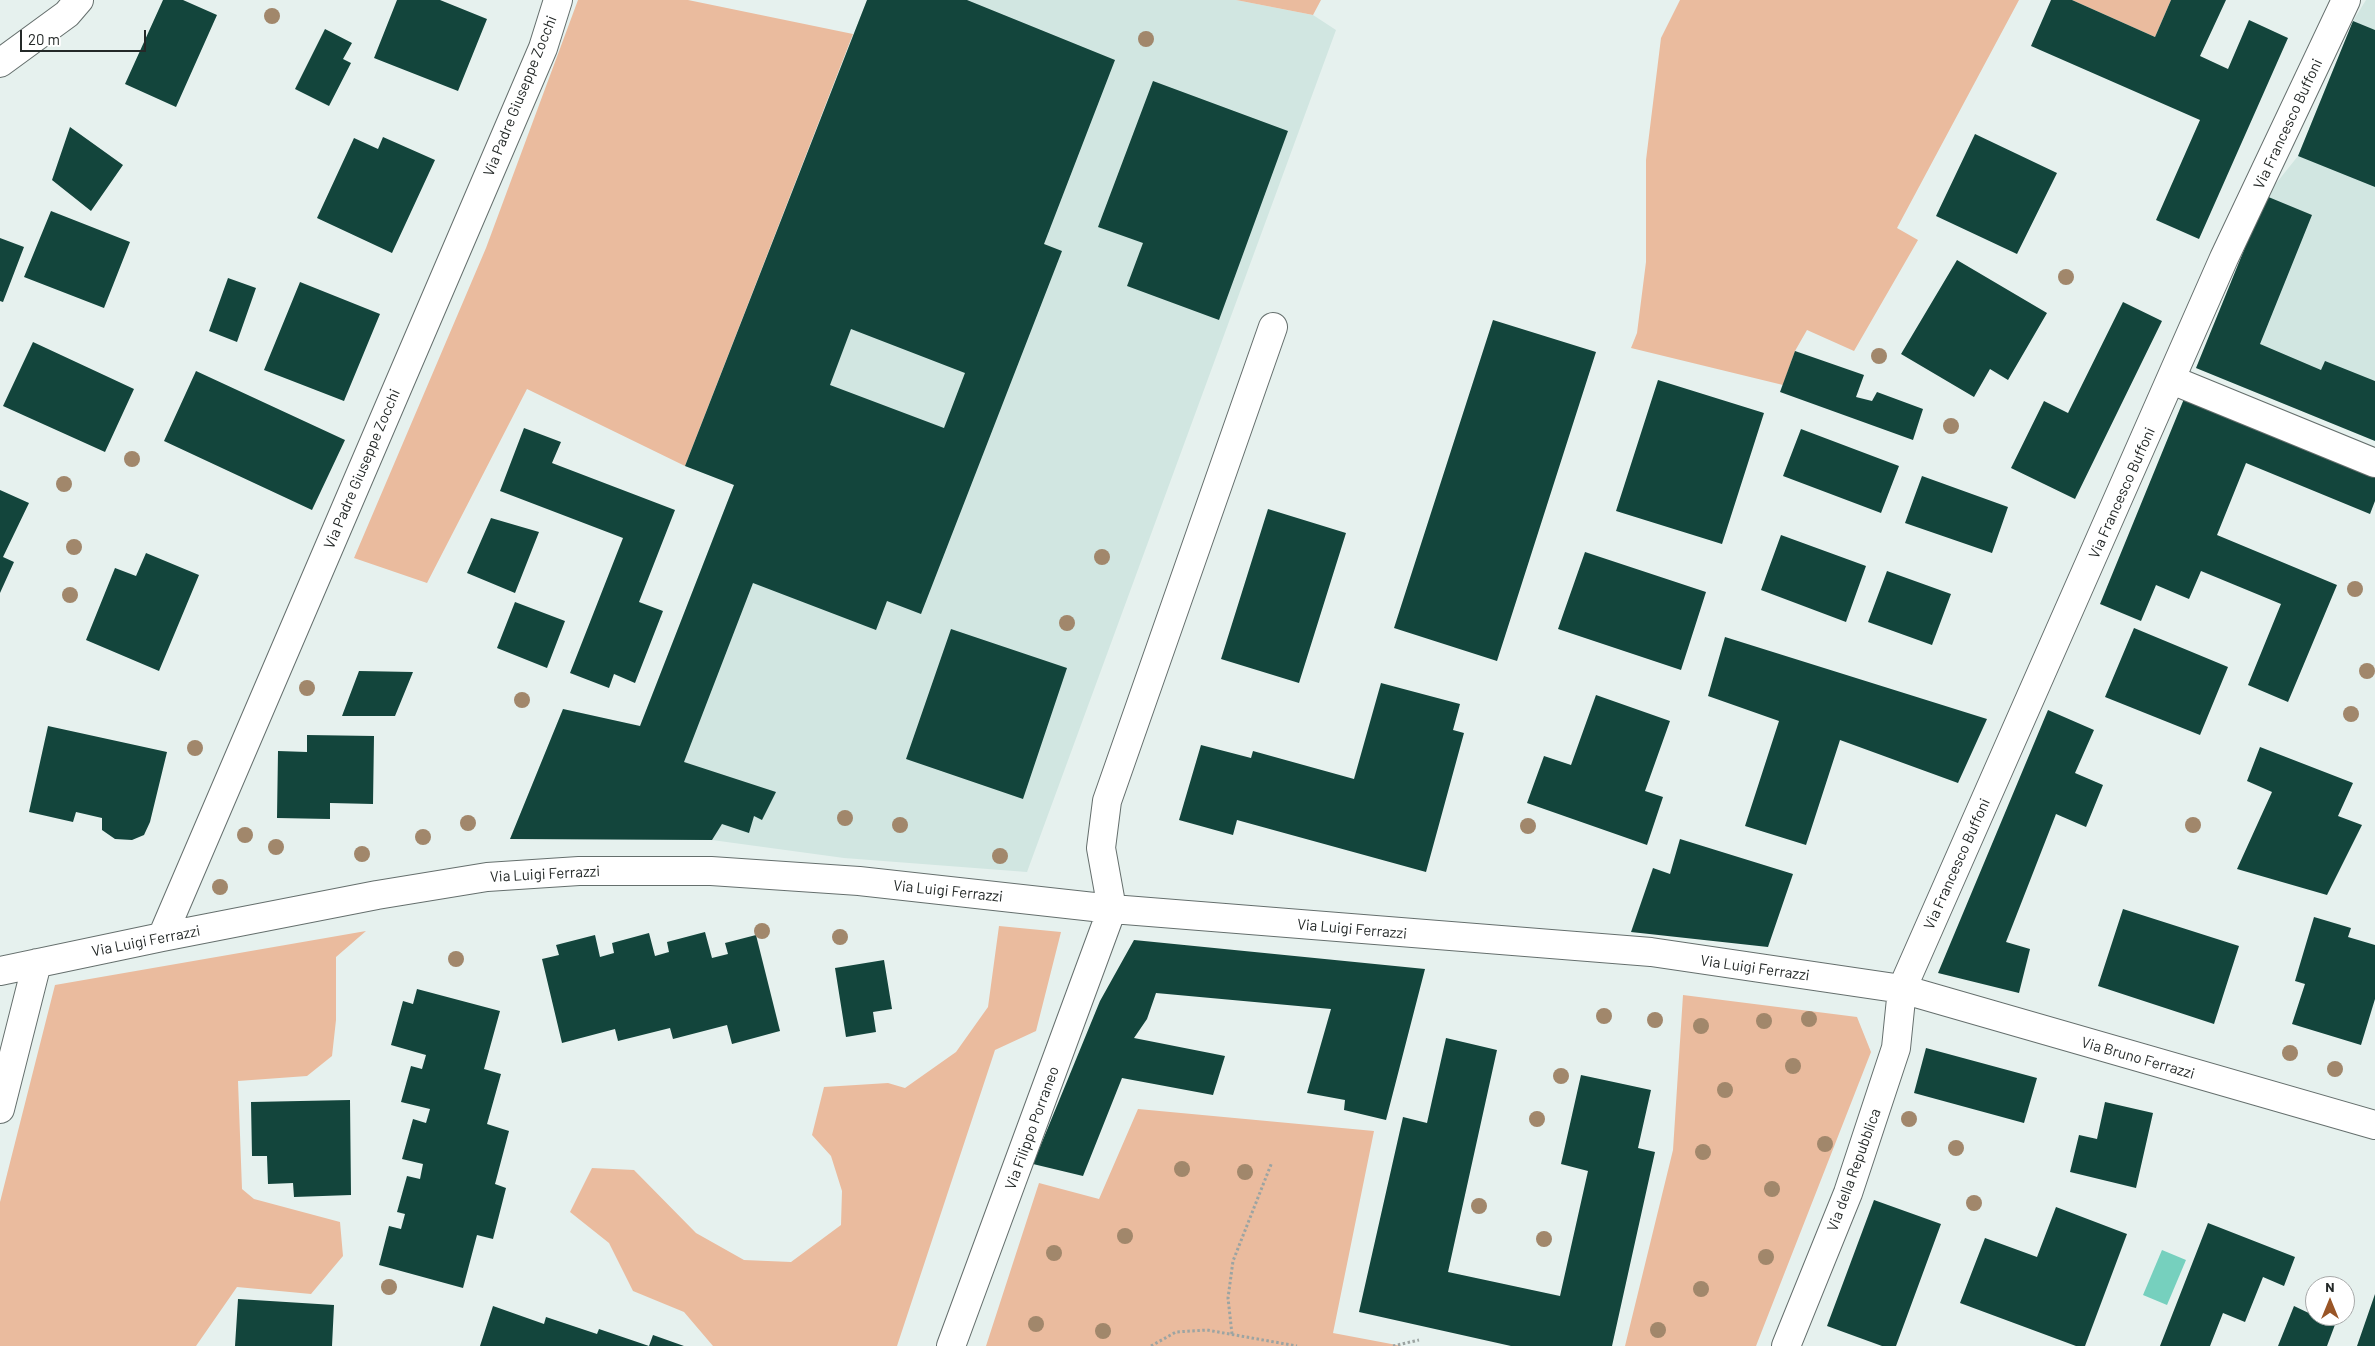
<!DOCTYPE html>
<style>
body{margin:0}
#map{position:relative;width:2375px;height:1346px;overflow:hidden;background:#e6f1ee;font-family:Barlow,sans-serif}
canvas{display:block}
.north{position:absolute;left:2305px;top:1276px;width:50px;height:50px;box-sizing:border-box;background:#fff;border:1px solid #a7a9a9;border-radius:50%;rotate:0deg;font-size:14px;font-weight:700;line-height:20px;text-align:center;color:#242928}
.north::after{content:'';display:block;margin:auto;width:18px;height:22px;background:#995526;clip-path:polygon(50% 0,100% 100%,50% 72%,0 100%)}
.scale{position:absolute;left:20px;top:30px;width:126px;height:22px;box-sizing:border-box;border:2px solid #242928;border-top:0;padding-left:6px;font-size:15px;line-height:18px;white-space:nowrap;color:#242928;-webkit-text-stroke:4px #fff;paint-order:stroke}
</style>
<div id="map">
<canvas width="2375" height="1346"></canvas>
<div class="north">N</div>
<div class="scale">20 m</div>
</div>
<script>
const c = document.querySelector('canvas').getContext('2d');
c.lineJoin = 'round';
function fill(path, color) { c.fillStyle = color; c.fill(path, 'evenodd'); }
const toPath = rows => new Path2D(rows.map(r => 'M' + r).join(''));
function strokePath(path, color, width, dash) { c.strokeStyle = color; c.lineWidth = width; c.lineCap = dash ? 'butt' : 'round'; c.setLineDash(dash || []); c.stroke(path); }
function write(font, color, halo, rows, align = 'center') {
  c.font = font + ' Barlow,sans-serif'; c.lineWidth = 5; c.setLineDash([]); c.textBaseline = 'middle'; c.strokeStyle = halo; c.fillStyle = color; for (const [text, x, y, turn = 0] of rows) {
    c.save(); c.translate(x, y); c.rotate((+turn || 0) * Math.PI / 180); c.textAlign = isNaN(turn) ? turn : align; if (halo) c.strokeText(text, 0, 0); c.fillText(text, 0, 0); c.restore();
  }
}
fill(toPath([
 [867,0,1236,0,1313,15,1336,30,1027,872,844,858,712,840,510,839,563,709,640,726,734,485,685,466],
 [2366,0,2375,0,2375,441,2196,368,2266,196,2298,156,2353,21]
]), '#d1e6e1');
fill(toPath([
 [578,0,688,0,853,34,685,466,527,389,427,583,354,558,486,248],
 [1236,0,1321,0,1313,15],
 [1680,0,2019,0,1897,228,1918,240,1854,351,1807,330,1795,351,1783,385,1631,348,1637,333,1646,262,1646,160,1661,38],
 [2072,0,2171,0,2155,37],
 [999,926,1061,932,1036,1031,995,1050,897,1346,713,1346,684,1312,633,1291,609,1243,570,1212,592,1168,634,1170,696,1233,744,1260,791,1262,841,1225,842,1191,831,1156,812,1135,824,1087,888,1083,905,1088,956,1052,988,1007],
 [366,931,336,957,336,1020,332,1056,307,1076,238,1081,242,1189,254,1199,340,1222,343,1256,311,1294,237,1287,196,1346,0,1346,0,1202,55,985],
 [1683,995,1857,1017,1871,1052,1756,1346,1625,1346,1673,1150],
 [1138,1109,1374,1131,1333,1333,1402,1346,986,1346,1039,1183,1099,1199]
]), '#eabb9e');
fill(toPath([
 [2162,1250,2186,1260,2167,1305,2143,1295]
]), '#76d0be');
fill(toPath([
 [163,0,183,0,217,15,176,107,125,84],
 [397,0,440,0,487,19,458,91,374,58],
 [867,0,967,0,1115,60,1044,244,1062,251,921,614,887,601,876,630,753,583,684,762,776,792,762,820,754,816,749,833,722,824,712,840,510,839,563,709,640,726,734,485,685,466],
 [851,329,965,373,944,428,830,385],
 [2051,0,2072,0,2155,37,2171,0,2226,0,2200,56,2228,69,2249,20,2288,38,2199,239,2156,220,2200,120,2031,46],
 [2353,21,2375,30,2375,187,2298,156],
 [325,29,352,43,343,59,351,63,329,106,295,89],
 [1153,81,1288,131,1219,320,1127,286,1143,243,1098,227],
 [70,127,123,165,91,211,52,180],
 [1975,134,2057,173,2017,254,1936,216],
 [383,137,435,160,392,253,317,218,354,138,378,149],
 [2266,196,2312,215,2260,344,2321,370,2325,361,2375,381,2375,441,2196,368],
 [51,211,130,242,104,308,24,277],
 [0,238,24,247,3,302,0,301],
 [1957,260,2047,313,2008,380,1990,369,1974,397,1901,354],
 [228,278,256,288,237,342,209,331],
 [300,282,380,314,344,401,264,370],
 [2123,302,2162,321,2075,499,2011,468,2044,401,2068,413],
 [1493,320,1596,352,1497,661,1394,628],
 [33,342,134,389,105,452,3,406],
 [1795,351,1864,375,1856,397,1872,401,1877,392,1923,409,1913,440,1780,392],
 [196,371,345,440,312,510,164,441],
 [1658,380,1764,413,1722,544,1616,511],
 [2186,394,2375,472,2375,501,2370,514,2246,463,2217,535,2337,585,2288,702,2248,685,2281,604,2201,571,2189,599,2156,585,2141,621,2100,604],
 [524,428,561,442,552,463,675,510,639,602,663,611,635,683,614,674,609,688,570,673,623,538,500,491],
 [1801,429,1899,466,1881,513,1783,476],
 [1922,476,2008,507,1992,553,1905,523],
 [0,490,29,503,3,557,14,562,0,593],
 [1268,509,1346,533,1299,683,1221,659],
 [491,518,539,532,515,593,467,573],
 [1781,535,1866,566,1846,622,1761,590],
 [1585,552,1706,592,1681,670,1558,629],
 [146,553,199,575,159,671,86,640,115,568,136,576],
 [1887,571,1951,594,1932,645,1868,622],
 [515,602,565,621,547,668,497,648],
 [2134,628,2228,667,2200,735,2105,697],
 [951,629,1067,668,1023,799,906,759],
 [1725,637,1987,719,1958,783,1840,740,1806,845,1745,826,1779,721,1708,696],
 [359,671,413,672,395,716,342,716],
 [1381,683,1460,704,1453,730,1464,733,1426,872,1237,820,1233,835,1179,820,1201,745,1251,758,1253,751,1354,779],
 [1596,695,1670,721,1645,791,1663,797,1647,845,1527,803,1544,756,1571,765],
 [2048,710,2094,730,2075,773,2103,785,2086,827,2056,814,2006,942,2030,949,2019,993,1938,973],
 [48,726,167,752,150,822,144,835,132,840,115,839,102,830,102,818,76,812,73,822,29,812],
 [307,735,374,736,373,804,330,803,330,819,277,818,278,751,307,752],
 [2260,747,2353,783,2338,816,2362,825,2327,895,2237,869,2272,792,2247,781],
 [1680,839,1793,874,1768,947,1631,932,1653,868,1670,874],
 [2123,909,2239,946,2214,1024,2098,986],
 [2314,917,2351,928,2348,937,2375,945,2375,999,2361,1045,2292,1024,2305,984,2295,981],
 [705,932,712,958,728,954,725,943,756,935,780,1031,732,1044,727,1025,673,1039,670,1028,618,1041,615,1029,562,1043,542,959,559,955,556,945,595,935,600,957,614,953,612,943,649,933,655,956,669,952,667,942],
 [1134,940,1425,969,1386,1120,1344,1110,1345,1100,1307,1093,1331,1009,1156,993,1147,1019,1134,1038,1225,1056,1213,1095,1122,1078,1083,1176,1033,1164,1100,1001],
 [884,960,892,1009,873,1012,876,1032,846,1037,835,968],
 [417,989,500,1011,484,1069,501,1074,487,1124,509,1131,495,1184,506,1188,493,1239,477,1235,463,1288,379,1265,389,1226,401,1229,405,1214,397,1212,407,1176,420,1179,423,1164,402,1159,413,1119,426,1123,430,1109,401,1102,411,1066,422,1069,426,1055,391,1045,403,1001,413,1004],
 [1446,1038,1497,1050,1448,1272,1560,1296,1588,1171,1561,1164,1581,1075,1651,1090,1638,1148,1655,1152,1612,1346,1511,1346,1359,1312,1403,1117,1427,1123],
 [1926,1048,2037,1078,2024,1123,1914,1093],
 [350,1100,351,1195,294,1197,293,1183,268,1184,267,1156,252,1156,251,1102],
 [2105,1102,2153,1113,2136,1188,2070,1172,2079,1135,2097,1139],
 [1874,1200,1941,1224,1896,1346,1882,1346,1827,1326],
 [2056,1207,2127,1234,2085,1346,2076,1346,1960,1303,1985,1238,2037,1257],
 [2208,1223,2295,1257,2284,1286,2263,1277,2245,1322,2223,1313,2210,1346,2160,1346],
 [2375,1294,2375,1346,2357,1346],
 [238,1299,334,1305,332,1346,235,1346],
 [493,1306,544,1324,546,1317,597,1334,599,1329,649,1346,653,1335,684,1346,480,1346],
 [2294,1306,2315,1316,2336,1322,2327,1346,2278,1346]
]), '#13453c');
const minor = toPath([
 [0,63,67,14,79,0],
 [2172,380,2375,463],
 [1112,909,1101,848,1107,801,1273,327],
 [162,937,543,48,558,0],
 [0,971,162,937,377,895,487,877,579,871,711,871,859,881,1112,909,1651,952,1902,989,2375,1125],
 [0,1109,37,963],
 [951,1346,1112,909],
 [1786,1346,1848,1193,1896,1048,1902,989,2224,258,2346,0]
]);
strokePath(minor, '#656f6d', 30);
strokePath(toPath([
 [1232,1334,1228,1298,1233,1261,1272,1162],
 [1151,1346,1176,1332,1207,1330,1297,1346],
 [1393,1346,1419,1340]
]), '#9ca4a2', 3, [2.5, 2.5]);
strokePath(minor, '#fff', 28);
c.fillStyle = '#a1876b';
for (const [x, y] of [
 [272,16],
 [1146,39],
 [2066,277],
 [1879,356],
 [1951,426],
 [132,459],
 [64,484],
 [74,547],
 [1102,557],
 [2355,589],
 [70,595],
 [1067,623],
 [2367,671],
 [307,688],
 [522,700],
 [2351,714],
 [195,748],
 [845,818],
 [468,823],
 [900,825],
 [2193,825],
 [1528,826],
 [245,835],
 [423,837],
 [276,847],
 [362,854],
 [1000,856],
 [220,887],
 [762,931],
 [840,937],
 [456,959],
 [1604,1016],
 [1809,1019],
 [1655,1020],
 [1764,1021],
 [1701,1026],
 [2290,1053],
 [1793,1066],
 [2335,1069],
 [1561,1076],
 [1725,1090],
 [1537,1119],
 [1909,1119],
 [1825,1144],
 [1956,1148],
 [1703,1152],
 [1182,1169],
 [1245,1172],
 [1772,1189],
 [1974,1203],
 [1479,1206],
 [1125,1236],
 [1544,1239],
 [1054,1253],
 [1766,1257],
 [389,1287],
 [1701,1289],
 [1036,1324],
 [1658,1330],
 [1103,1331]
]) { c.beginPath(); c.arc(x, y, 8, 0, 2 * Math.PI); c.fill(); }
write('15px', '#242928', '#fff', [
 ["Via Padre Giuseppe Zocchi",520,96,-68],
 ["Via Francesco Buffoni",2288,124,-65],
 ["Via Padre Giuseppe Zocchi",362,469,-67],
 ["Via Francesco Buffoni",2122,493,-66],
 ["Via Francesco Buffoni",1957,864,-66],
 ["Via Luigi Ferrazzi",545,874,-3],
 ["Via Luigi Ferrazzi",948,891,6],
 ["Via Luigi Ferrazzi",1352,929,5],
 ["Via Luigi Ferrazzi",146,941,-11],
 ["Via Luigi Ferrazzi",1755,968,8],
 ["Via Bruno Ferrazzi",2138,1058,16],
 ["Via Filippo Porraneo",1032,1128,-70],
 ["Via della Repubblica",1854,1170,-70]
]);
</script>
